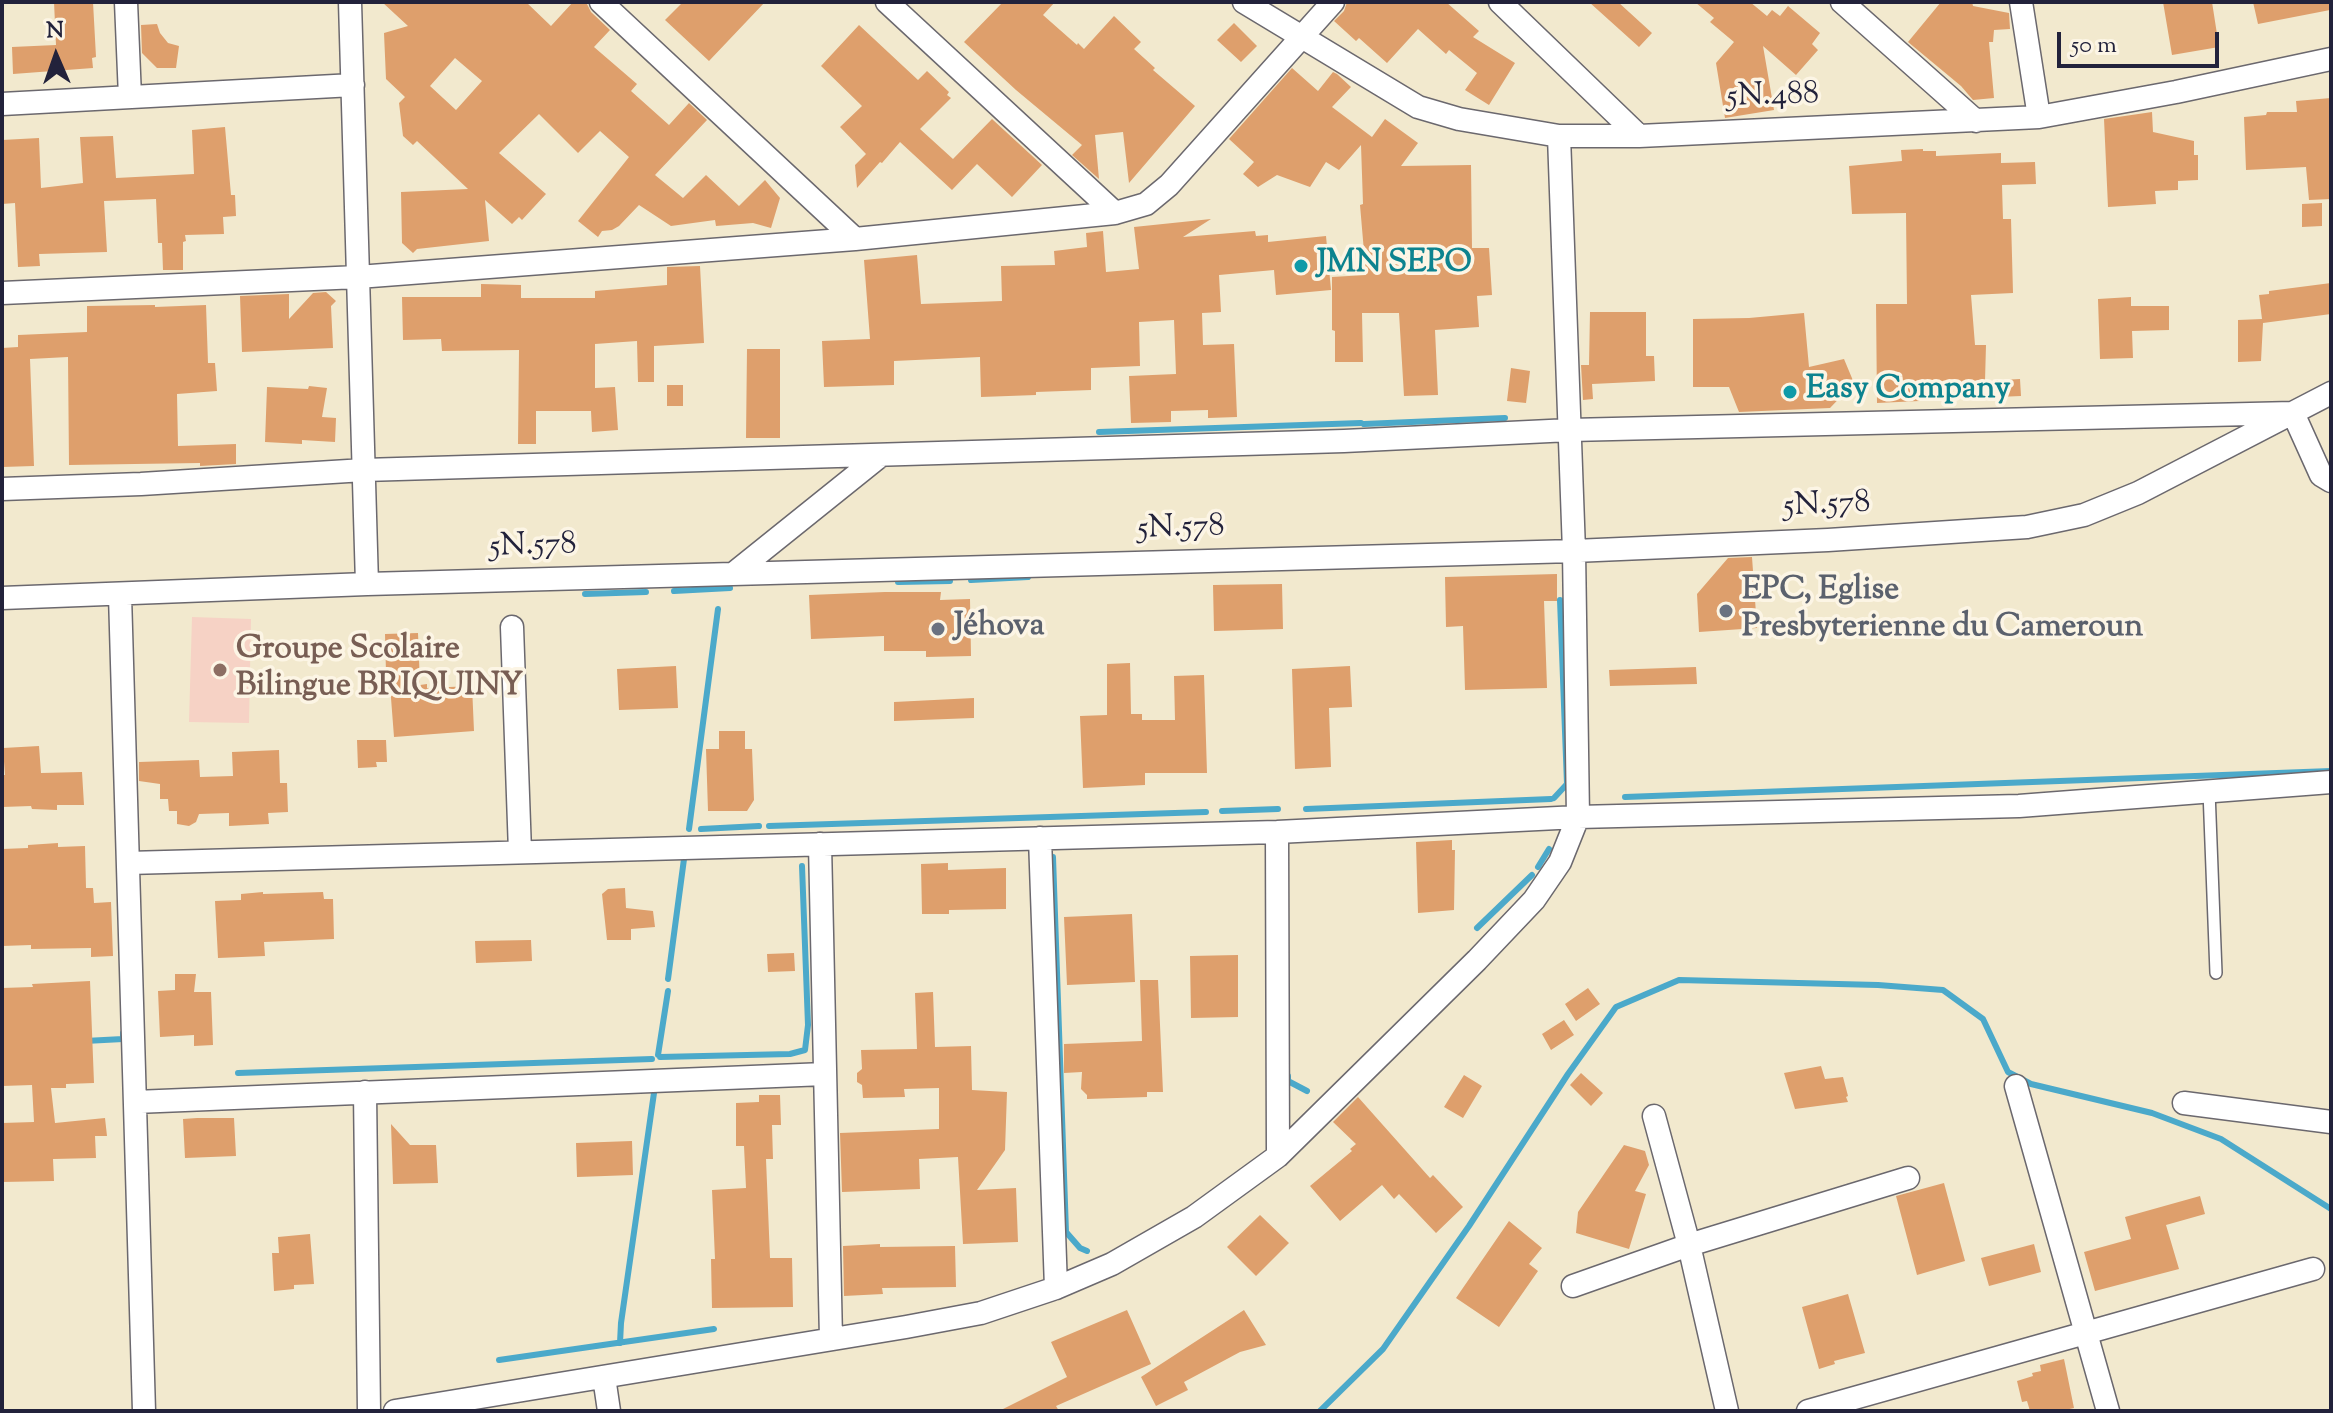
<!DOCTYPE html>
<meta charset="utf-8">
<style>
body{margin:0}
#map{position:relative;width:2333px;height:1413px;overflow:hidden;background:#f2e9ce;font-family:"Sorts Mill Goudy",serif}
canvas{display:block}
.frame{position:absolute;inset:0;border:4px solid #22223b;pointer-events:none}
.north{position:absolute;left:16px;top:16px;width:80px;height:80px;-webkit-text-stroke:6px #fcf5e5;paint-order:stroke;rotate:358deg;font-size:22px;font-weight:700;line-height:32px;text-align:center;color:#22223b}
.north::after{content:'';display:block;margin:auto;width:28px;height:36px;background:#22223b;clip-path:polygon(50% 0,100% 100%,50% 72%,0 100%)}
.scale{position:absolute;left:2057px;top:32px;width:162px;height:36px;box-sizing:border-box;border:4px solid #22223b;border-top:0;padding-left:10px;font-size:24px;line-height:28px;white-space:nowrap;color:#22223b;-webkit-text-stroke:6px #fcf5e5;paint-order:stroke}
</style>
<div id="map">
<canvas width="2333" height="1413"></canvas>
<div class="frame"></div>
<div class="north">N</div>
<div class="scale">50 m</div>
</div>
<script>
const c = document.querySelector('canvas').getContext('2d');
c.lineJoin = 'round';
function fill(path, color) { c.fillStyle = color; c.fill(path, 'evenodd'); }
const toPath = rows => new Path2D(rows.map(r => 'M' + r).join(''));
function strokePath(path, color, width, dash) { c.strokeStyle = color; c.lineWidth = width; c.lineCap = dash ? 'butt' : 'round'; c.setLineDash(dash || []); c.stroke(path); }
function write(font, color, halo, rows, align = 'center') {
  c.font = font + ' "Sorts Mill Goudy",serif'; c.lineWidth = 7; c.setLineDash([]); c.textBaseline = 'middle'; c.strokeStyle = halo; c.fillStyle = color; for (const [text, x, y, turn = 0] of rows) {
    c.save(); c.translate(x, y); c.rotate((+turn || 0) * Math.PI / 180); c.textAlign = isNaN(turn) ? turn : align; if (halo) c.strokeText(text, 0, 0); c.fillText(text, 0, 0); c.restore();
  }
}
fill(toPath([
 [192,617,251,619,249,723,189,722]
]), '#f6d2c5');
strokePath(toPath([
 [1364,424,1505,418],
 [1099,432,1361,423],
 [971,580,1028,577],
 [898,582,950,581],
 [674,591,730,588],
 [585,594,646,592],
 [1625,797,2331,771],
 [1554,798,1567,784,1560,600],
 [1306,809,1551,799],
 [1222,811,1278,809],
 [769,826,1206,812],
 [689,829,718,609],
 [701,829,759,826],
 [1053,857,1066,1232,1080,1248,1087,1251],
 [1538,867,1549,849],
 [1477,928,1532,875],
 [668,979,684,859],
 [85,1041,123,1039,123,1033],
 [658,1055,668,991],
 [660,1057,790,1054,805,1050,808,1025,802,866],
 [238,1073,652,1059],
 [1288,1076,1288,1081,1307,1091],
 [620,1343,621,1323,655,1086],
 [499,1360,714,1329],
 [1320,1411,1383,1349,1469,1226,1568,1074,1616,1007,1679,980,1878,985,1943,990,1983,1019,2008,1072,2031,1084,2152,1113,2221,1139,2331,1209]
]), '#4ba9ca', 6);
fill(toPath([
 [54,2,93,2,96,57,92,58,93,68,13,74,12,47,56,45],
 [382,2,526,2,551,26,573,2,586,2,591,12,610,30,594,47,637,84,631,91,669,125,689,103,707,120,655,175,683,198,706,175,739,206,765,180,780,198,771,228,753,223,716,226,715,220,671,226,639,205,619,226,612,230,602,231,598,237,578,221,629,157,600,131,578,153,539,114,499,153,546,194,522,220,519,217,512,224,485,200,489,241,417,249,413,253,402,243,401,192,468,189,417,141,413,145,403,136,399,103,405,97,386,79,384,33,408,26],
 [455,58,482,81,456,110,430,86],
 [683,2,765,2,709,61,665,20],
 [1003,2,1055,2,1043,15,1077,45,1078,43,1084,49,1114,16,1141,42,1134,49,1155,68,1153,70,1195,106,1129,183,1123,132,1095,135,1099,179,1072,155,1082,145,1016,90,964,42],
 [1347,2,1446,2,1479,31,1473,37,1515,63,1489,105,1465,90,1477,73,1449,50,1446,54,1418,29,1387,63,1359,38,1356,41,1334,21,1344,11],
 [1589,2,1618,2,1652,33,1639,47],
 [1695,2,1750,2,1767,16,1772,10,1780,16,1788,6,1820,33,1812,44,1818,50,1796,75,1763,46,1774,110,1725,118,1716,63,1734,42,1710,22,1714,18],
 [1941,2,1972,2,1973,6,2009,13,2010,29,1994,30,1993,42,1989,42,1994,98,1973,100,1961,86,1908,42],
 [2163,2,2212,2,2219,47,2172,55],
 [2253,2,2329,2,2330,10,2258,24],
 [1234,23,1257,46,1241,62,1217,40],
 [157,24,160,33,168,43,179,46,176,68,157,68,142,53,141,25],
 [859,25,918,80,927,71,949,92,947,95,951,98,920,129,953,159,992,119,1042,165,1012,197,977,164,952,190,900,142,882,163,880,162,857,188,855,165,866,154,840,127,862,106,821,66],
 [1292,68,1318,91,1333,72,1337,74,1351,87,1332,107,1372,137,1385,119,1418,143,1401,166,1471,165,1472,248,1489,248,1492,295,1477,296,1479,327,1435,330,1438,395,1404,396,1399,313,1362,313,1363,362,1335,362,1335,331,1332,330,1332,277,1366,275,1360,205,1363,204,1361,145,1339,170,1326,162,1310,187,1277,175,1258,187,1243,174,1254,162,1229,139],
 [2331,98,2331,199,2309,200,2306,167,2246,170,2244,117,2266,115,2267,112,2297,112,2296,101],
 [2152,112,2153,132,2194,141,2194,155,2198,155,2198,180,2178,181,2178,190,2155,191,2156,204,2108,207,2104,119],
 [225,127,231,195,235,195,236,216,223,217,224,234,185,235,186,241,183,242,183,270,163,270,162,243,158,243,156,199,104,201,107,252,39,254,40,266,18,267,15,203,2,204,2,140,39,138,41,188,83,183,80,137,113,136,116,178,194,174,192,130],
 [1923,149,1923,151,1936,151,1936,156,2001,153,2001,163,2035,162,2036,184,2002,185,2003,219,2011,219,2013,293,1971,295,1975,345,1986,345,1985,381,2020,379,2021,396,1974,398,1974,383,1941,385,1941,400,1877,403,1876,304,1907,304,1906,213,1852,214,1849,166,1902,161,1901,150],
 [2322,203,2322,226,2302,227,2302,204],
 [1211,219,1183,237,1255,231,1256,236,1268,235,1268,242,1326,236,1331,290,1276,295,1274,270,1219,275,1221,312,1202,313,1203,345,1234,344,1237,417,1208,418,1208,410,1171,411,1171,422,1131,423,1129,376,1176,374,1174,320,1139,322,1140,366,1091,368,1091,390,1036,392,1036,395,981,397,980,357,894,361,894,385,824,387,822,341,870,339,864,260,917,255,921,304,1002,301,1001,266,1055,265,1054,251,1087,247,1086,233,1103,231,1106,272,1139,269,1134,227],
 [700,266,704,343,654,346,654,382,638,382,637,341,595,344,595,388,615,387,618,430,592,432,591,411,536,411,536,444,518,444,519,350,442,351,441,339,403,340,402,297,481,297,481,284,521,285,521,298,595,298,595,291,667,285,667,267],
 [2331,283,2331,314,2263,323,2261,361,2238,362,2238,320,2262,319,2259,295,2269,294,2269,291],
 [326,292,336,301,331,306,333,348,242,352,240,296,289,294,289,319,313,293],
 [2131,297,2131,306,2169,306,2169,330,2132,331,2133,358,2100,359,2098,299],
 [155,305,155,307,206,305,208,363,215,363,217,391,177,394,178,446,236,444,236,464,200,466,200,463,69,465,68,357,30,359,34,466,2,467,2,348,18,347,18,335,87,332,87,306],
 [1590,312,1646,312,1646,356,1654,356,1655,381,1592,384,1593,399,1583,400,1581,365,1589,365],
 [1804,313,1809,367,1844,359,1854,383,1830,408,1739,412,1729,387,1693,387,1693,319,1749,318],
 [747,349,780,349,780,438,746,438],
 [1511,368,1530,371,1526,403,1507,401],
 [667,385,683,385,683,406,667,406],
 [309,386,327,388,322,417,336,418,335,442,302,440,302,444,265,442,267,387,308,389],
 [1752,557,1757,628,1699,632,1697,594,1728,558],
 [1557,574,1557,601,1544,601,1547,688,1465,690,1463,626,1446,627,1445,577],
 [1282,584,1283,629,1214,631,1213,585],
 [885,592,941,592,940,600,970,599,971,656,926,657,926,651,884,651,884,636,811,639,809,595],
 [418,633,420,685,427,684,427,688,472,686,474,731,394,737,389,672,386,673,385,634],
 [1130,663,1131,714,1142,714,1142,720,1175,720,1174,676,1204,675,1207,773,1145,773,1145,785,1083,788,1080,716,1107,715,1107,664],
 [676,666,678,708,619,710,617,669],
 [1350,666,1352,707,1329,708,1331,767,1295,769,1292,669],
 [1696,667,1697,684,1610,686,1609,670],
 [974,698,974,718,894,721,894,702],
 [719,731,745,731,745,749,752,749,754,800,747,811,708,811,706,749,719,749],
 [357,740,386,740,387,762,376,762,377,767,358,768],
 [39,746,41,773,82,772,84,805,57,805,57,810,32,809,31,806,2,807,2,775,5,775,3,748],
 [279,750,280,783,287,783,288,812,268,813,269,824,229,826,229,813,199,814,196,822,189,826,177,824,177,811,169,811,168,799,160,799,160,784,139,781,139,762,199,760,200,777,233,776,232,752],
 [1452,840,1452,850,1455,850,1454,910,1418,913,1416,842],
 [58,843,58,847,85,846,86,888,93,888,94,903,111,902,113,956,91,957,91,948,31,949,31,945,2,946,2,849,28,848,28,845],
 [948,863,948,870,1006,868,1006,909,949,910,949,914,922,914,921,864],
 [625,888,626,908,653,911,655,927,631,929,631,940,607,940,602,894,608,889],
 [263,892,263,894,323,892,324,899,333,899,334,939,264,942,265,956,218,958,215,901,241,900,241,894],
 [1132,914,1135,982,1067,985,1064,917],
 [531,940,532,961,476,963,475,941],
 [794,953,795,971,768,972,767,954],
 [1238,955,1238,1017,1191,1018,1190,956],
 [175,974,196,974,194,992,211,992,213,1045,194,1046,194,1035,160,1037,158,991,175,990],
 [1140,980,1158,980,1163,1092,1147,1092,1147,1097,1087,1099,1087,1095,1081,1089,1082,1072,1064,1073,1064,1044,1142,1041],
 [90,981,94,1083,66,1084,66,1088,51,1088,55,1123,105,1118,107,1136,95,1136,96,1158,53,1159,54,1181,2,1182,2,1123,34,1122,32,1085,2,1086,2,988,33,987,32,984],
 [1588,988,1600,1004,1576,1021,1565,1004],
 [933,992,935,1047,971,1046,972,1090,1007,1092,1005,1150,977,1190,1016,1188,1018,1242,963,1244,958,1157,919,1159,920,1189,842,1192,840,1133,939,1129,939,1088,904,1089,905,1097,863,1098,862,1085,857,1082,857,1073,862,1069,861,1050,917,1049,915,993],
 [1564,1020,1574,1035,1551,1050,1542,1034],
 [1821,1066,1825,1079,1843,1077,1848,1096,1846,1097,1848,1102,1795,1109,1784,1073],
 [1581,1073,1603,1093,1591,1106,1570,1085],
 [1464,1075,1482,1086,1463,1118,1444,1107],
 [759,1095,780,1095,781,1125,772,1125,773,1159,766,1159,770,1258,792,1258,793,1307,712,1308,711,1259,715,1259,712,1190,746,1188,744,1146,736,1146,736,1103,759,1102],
 [1358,1097,1430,1178,1433,1175,1463,1207,1436,1233,1399,1194,1394,1199,1382,1185,1340,1221,1310,1186,1352,1151,1350,1149,1356,1144,1333,1122],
 [197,1118,234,1118,236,1156,185,1158,183,1119],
 [391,1124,410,1145,436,1145,438,1183,393,1184],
 [632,1141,633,1175,577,1177,576,1143],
 [1624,1145,1645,1151,1649,1165,1635,1191,1646,1194,1629,1249,1576,1233,1578,1212],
 [1944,1183,1965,1261,1917,1275,1896,1196],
 [2200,1196,2205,1214,2166,1225,2179,1269,2095,1291,2084,1252,2131,1239,2125,1217],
 [1260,1215,1289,1243,1256,1276,1227,1247],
 [1509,1221,1542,1248,1529,1264,1538,1271,1499,1327,1456,1298],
 [310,1234,314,1284,294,1285,294,1289,274,1291,272,1253,279,1253,278,1237],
 [880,1244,880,1247,955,1246,956,1287,882,1288,883,1294,844,1296,843,1246],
 [2034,1244,2041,1272,1989,1286,1981,1258],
 [1848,1294,1865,1353,1834,1361,1835,1364,1819,1369,1802,1307],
 [1127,1310,1151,1364,1056,1406,1059,1411,999,1411,1067,1377,1051,1342],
 [1244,1310,1266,1345,1240,1352,1184,1382,1188,1390,1156,1406,1141,1377],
 [2064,1359,2074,1408,2060,1411,2030,1411,2027,1401,2022,1402,2017,1381,2033,1376,2032,1373,2041,1371,2040,1365]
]), '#de9f6c');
const lane = toPath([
 [2209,791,2216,973]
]);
const street = toPath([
 [126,2,130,97],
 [350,2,367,584],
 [601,2,855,239],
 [887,2,1115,213],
 [1244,2,1418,107,1459,119,1559,136,1639,136,2039,117,2176,92,2331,59],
 [1500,2,1639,136],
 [1842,2,1976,121],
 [2021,2,2039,117],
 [2,104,353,85],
 [2,293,358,277,855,239,1115,213,1146,204,1169,185,1333,2],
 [2,489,141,484,364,470,1344,441,1570,430,2293,413,2321,475,2331,481],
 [733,574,880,456],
 [120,595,144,1411],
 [2,598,367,584,1574,551,1828,540,2027,527,2084,515,2138,493,2331,393],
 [512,627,520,852],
 [1277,832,1278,1156],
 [1040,838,1056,1288],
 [820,844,831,1339],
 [128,863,1277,832,1578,817,2019,806,2331,782],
 [2016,1086,2108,1411],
 [365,1092,369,1411],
 [135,1102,825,1074],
 [2184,1103,2331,1122],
 [1654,1116,1689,1245,1727,1411],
 [1573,1286,1689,1245,1908,1178],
 [604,1377,609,1411],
 [395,1411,906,1327,981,1313,1056,1288,1112,1264,1194,1217,1278,1156,1477,960,1534,900,1560,862,1578,817,1574,551,1559,136],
 [1808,1411,2313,1269]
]);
strokePath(lane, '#6b686e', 14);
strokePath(street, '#6b686e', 25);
strokePath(lane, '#fff', 11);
strokePath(street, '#fff', 22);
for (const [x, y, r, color] of [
 [1301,266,8,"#0f9aa8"],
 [1790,392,8,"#0f9aa8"],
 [1726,611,8,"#6b7280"],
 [938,629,8,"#6b7280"],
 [220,670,8,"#8d6e63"]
]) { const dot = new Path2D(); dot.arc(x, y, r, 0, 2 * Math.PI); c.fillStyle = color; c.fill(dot); strokePath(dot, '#fcf5e5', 3); }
write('32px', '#22223b', '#fcf5e5', [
 ["5N.488",1773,98,-2],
 ["5N.578",1827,507,-3],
 ["5N.578",1181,530,-2],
 ["5N.578",533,548,-2]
]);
write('bold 32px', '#0d838f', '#fcf5e5', [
 ["JMN SEPO",1317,266],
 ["Easy Company",1806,392]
], 'left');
write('bold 32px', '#5b616d', '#fcf5e5', [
 ["EPC, Eglise",1742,593],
 ["Presbyterienne du Cameroun",1742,630],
 ["Jéhova",954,629]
], 'left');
write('bold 32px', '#785e54', '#fcf5e5', [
 ["Groupe Scolaire",236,652],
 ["Bilingue BRIQUINY",236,689]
], 'left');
</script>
